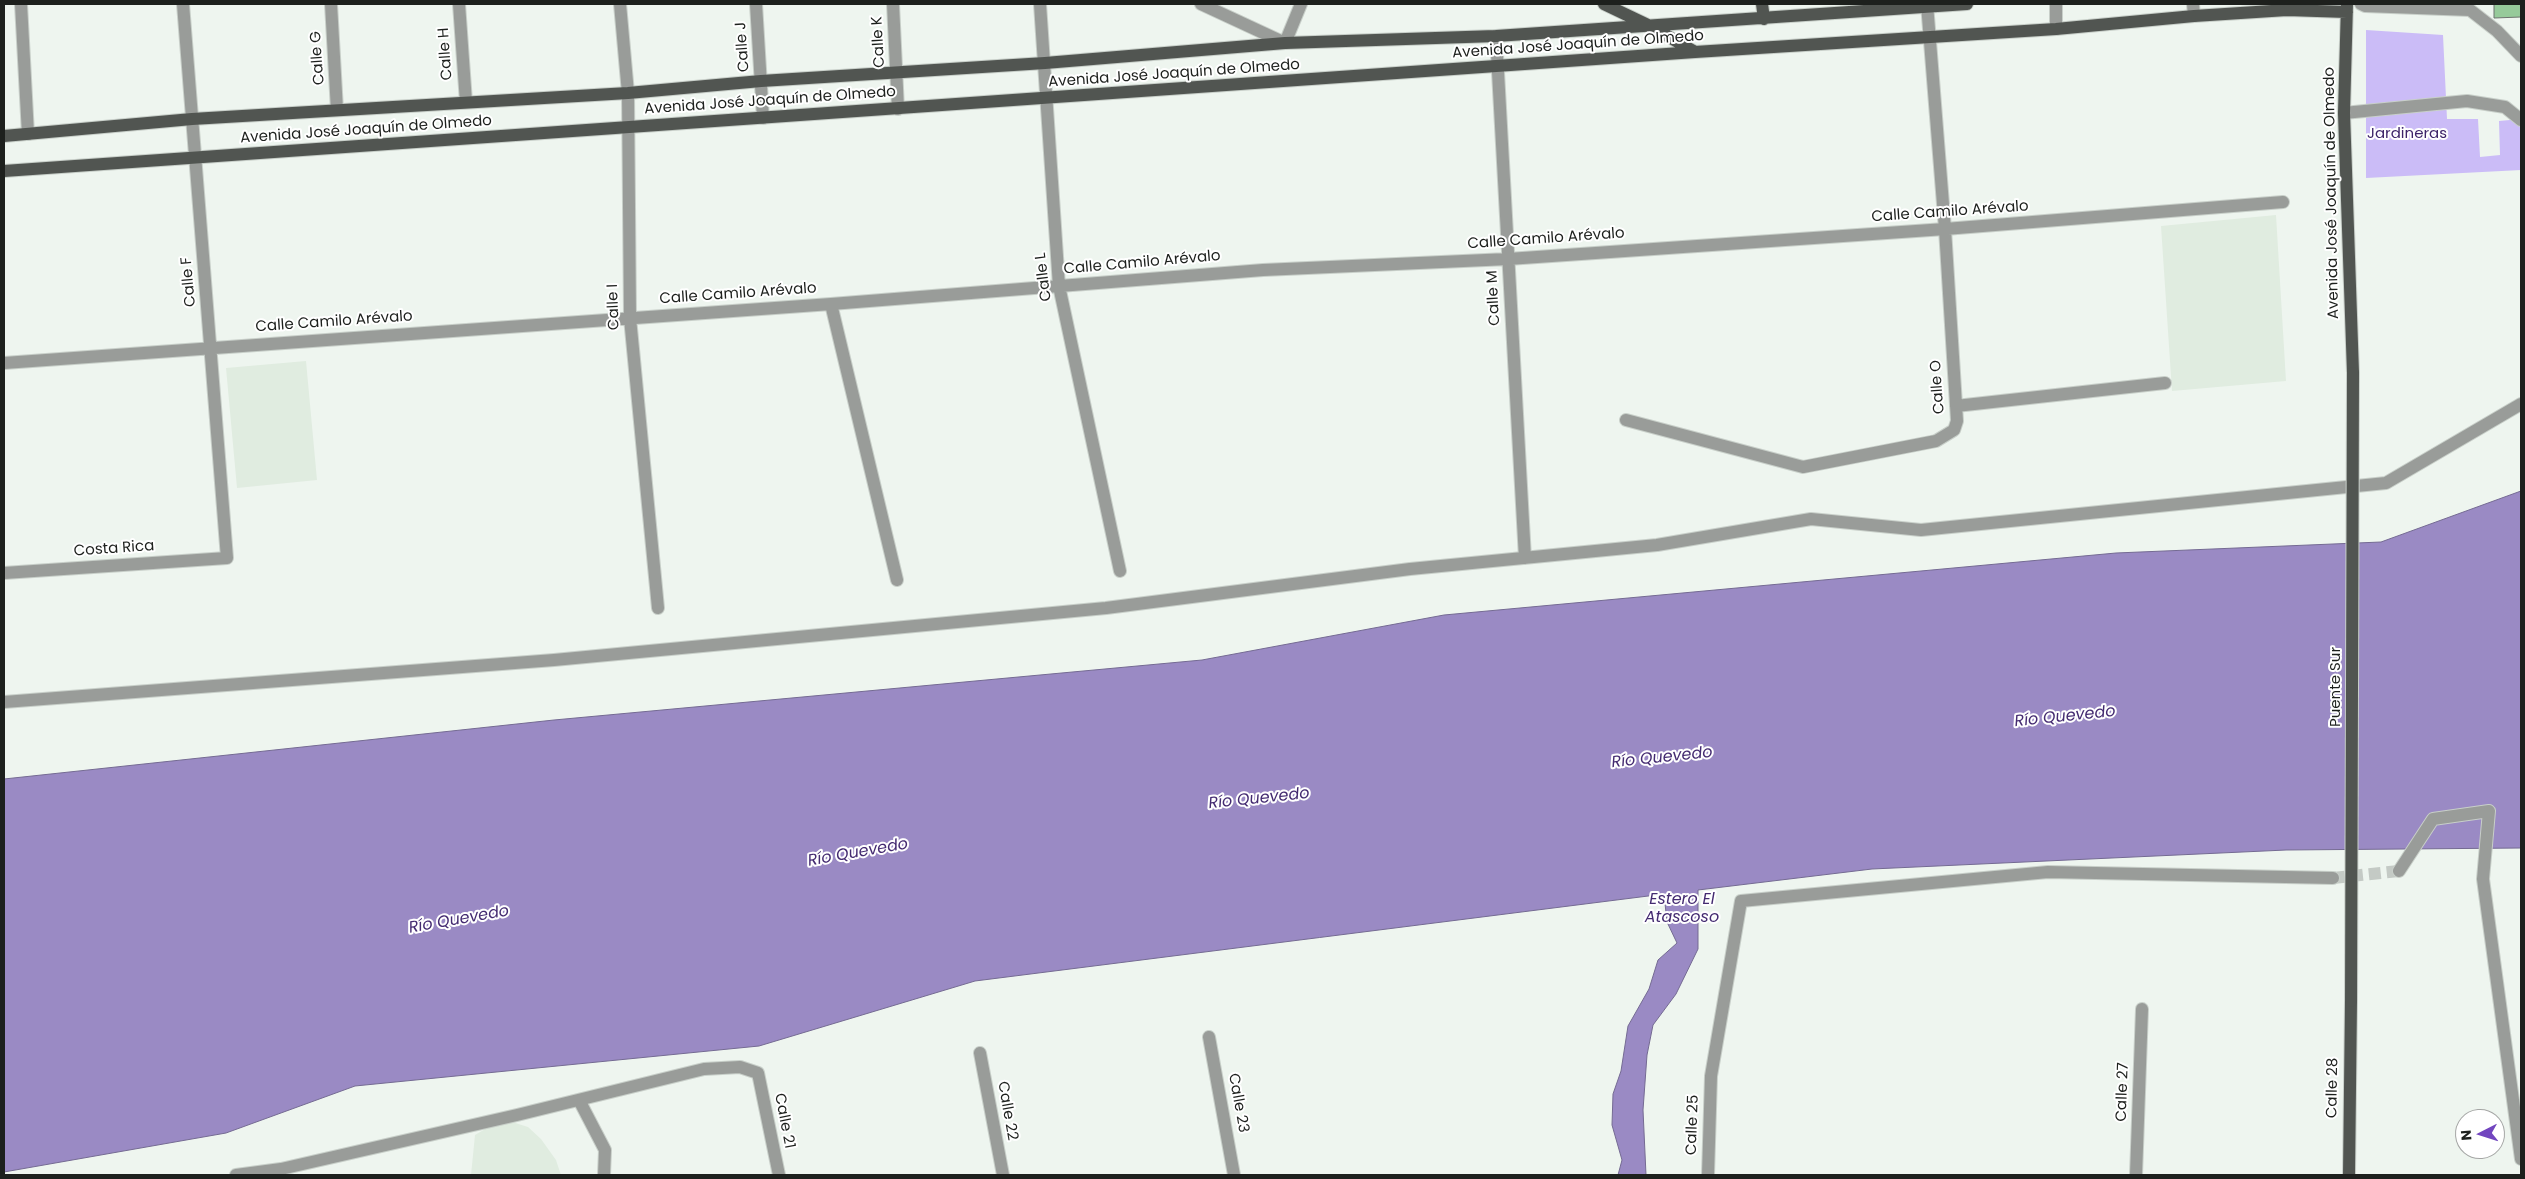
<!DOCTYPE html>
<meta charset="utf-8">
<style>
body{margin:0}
#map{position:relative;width:2525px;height:1179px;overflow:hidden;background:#eef5ef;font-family:Poppins,sans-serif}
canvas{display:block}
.frame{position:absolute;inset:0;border:5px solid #1d201d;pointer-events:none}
.north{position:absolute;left:2455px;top:1109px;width:50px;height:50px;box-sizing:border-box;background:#fff;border:1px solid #a5a6a5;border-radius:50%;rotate:265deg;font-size:14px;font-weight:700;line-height:20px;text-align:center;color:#1d201d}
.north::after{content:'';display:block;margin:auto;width:18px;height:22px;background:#7246bf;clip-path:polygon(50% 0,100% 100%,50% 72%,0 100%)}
</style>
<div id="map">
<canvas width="2525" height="1179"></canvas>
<div class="frame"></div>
<div class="north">N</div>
</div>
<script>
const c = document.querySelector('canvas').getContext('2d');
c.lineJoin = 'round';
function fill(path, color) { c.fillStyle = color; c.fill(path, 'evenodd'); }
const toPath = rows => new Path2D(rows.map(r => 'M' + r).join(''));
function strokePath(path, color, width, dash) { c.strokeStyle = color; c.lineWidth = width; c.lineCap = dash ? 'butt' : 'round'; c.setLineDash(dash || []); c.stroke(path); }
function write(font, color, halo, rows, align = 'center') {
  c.font = font + ' Poppins,sans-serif'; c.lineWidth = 4; c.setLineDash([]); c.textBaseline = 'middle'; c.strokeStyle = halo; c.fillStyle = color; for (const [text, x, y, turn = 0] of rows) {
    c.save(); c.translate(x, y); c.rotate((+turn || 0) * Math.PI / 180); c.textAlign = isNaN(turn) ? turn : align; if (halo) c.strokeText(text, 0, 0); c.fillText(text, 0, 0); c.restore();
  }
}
fill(toPath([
 [2276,215,2286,381,2172,391,2161,226],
 [306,361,317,480,237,488,226,368],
 [509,1121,528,1127,541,1139,556,1160,561,1175,471,1175,475,1135,492,1125]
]), '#e0ece0');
fill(toPath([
 [2366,30,2443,35,2447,119,2478,119,2480,157,2500,155,2499,121,2521,119,2521,170,2366,178]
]), '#cbbcf7');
const water = toPath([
 [2521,491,2521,848,2286,850,1872,869,1698,890,1698,949,1676,994,1653,1025,1647,1055,1643,1110,1646,1175,1618,1175,1622,1160,1612,1125,1613,1094,1621,1071,1628,1026,1649,989,1658,960,1677,943,1667,922,1664,894,975,981,759,1046,355,1086,226,1133,4,1172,4,779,554,720,1202,660,1444,615,2116,553,2381,542,2521,491]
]);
fill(water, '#9a8ac4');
strokePath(water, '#746a92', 1);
const building = toPath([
 [2494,4,2521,4,2521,17,2494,18,2494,4]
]);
fill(building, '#96ca9a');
strokePath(building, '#6d736e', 1);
strokePath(toPath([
 [2333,878,2399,871]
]), '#c4cac5', 12, [12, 6]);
const minor = toPath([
 [21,4,28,134],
 [331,4,337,110],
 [459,4,466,102],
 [620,4,628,93,630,318,658,608],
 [756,4,763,118],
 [893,4,898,109],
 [1040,4,1059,286,1120,571],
 [1201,4,1285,43,1301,4],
 [2056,4,2056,29],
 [2193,4,2194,16],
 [2361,4,2365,6,2470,10,2497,31,2521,56],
 [1496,36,1525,558],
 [2344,113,2467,101,2505,107,2521,120],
 [831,304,897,580],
 [4,363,831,304,1263,270,1508,259,1945,229,2283,202],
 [1956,406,2165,383],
 [1626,420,1803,467,1936,441,1954,430,1957,421,1945,229,1927,4],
 [4,573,227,558,183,4],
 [4,702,554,660,1106,608,1410,569,1657,545,1811,519,1921,530,2386,483,2521,404],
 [2399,871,2433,819,2489,811,2483,879,2521,1159],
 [1209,1037,1234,1175],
 [980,1053,1003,1175],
 [579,1100,605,1150,604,1175],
 [236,1175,281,1169,517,1115,704,1069,740,1067,758,1073,779,1175],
 [1708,1175,1711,1076,1741,901,2048,872,2333,878],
 [2136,1175,2142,1009]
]);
const major = toPath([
 [1604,4,1652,27,1695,52],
 [1762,4,1764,19],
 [2347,4,2344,113,2353,373],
 [4,136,192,119,628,93,761,81,1045,63,1285,43,1496,36,1967,4],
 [4,171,1695,52,2056,29,2194,16,2287,10,2347,12],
 [2349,1175,2351,1001]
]);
strokePath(minor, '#c8cfc9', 14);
strokePath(major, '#c8cfc9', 14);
strokePath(minor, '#999c99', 12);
strokePath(major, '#515551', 12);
const majorBridge = toPath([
 [2351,1001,2353,373]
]);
strokePath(majorBridge, '#c8cfc9', 14, []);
strokePath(majorBridge, '#515551', 12);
write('15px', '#1d201d', '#fff', [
 ["Calle K",879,42,-93],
 ["Avenida José Joaquín de Olmedo",1578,45,-4],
 ["Calle J",743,47,-94],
 ["Calle H",446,54,-94],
 ["Calle G",318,58,-94],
 ["Avenida José Joaquín de Olmedo",1174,74,-4],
 ["Avenida José Joaquín de Olmedo",770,101,-4],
 ["Avenida José Joaquín de Olmedo",366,130,-4],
 ["Avenida José Joaquín de Olmedo",2332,193,-91],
 ["Calle Camilo Arévalo",1950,212,-4],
 ["Calle Camilo Arévalo",1546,239,-4],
 ["Calle Camilo Arévalo",1142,263,-5],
 ["Calle L",1044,277,-97],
 ["Calle F",189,282,-95],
 ["Calle Camilo Arévalo",738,294,-4],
 ["Calle M",1494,298,-93],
 ["Calle I",614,307,-92],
 ["Calle Camilo Arévalo",334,322,-4],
 ["Calle O",1938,387,-94],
 ["Costa Rica",114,549,-4],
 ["Puente Sur",2336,687,-90],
 ["Calle 28",2333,1088,-89],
 ["Calle 27",2123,1092,-88],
 ["Calle 23",1238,1103,80],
 ["Calle 22",1007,1111,80],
 ["Calle 21",784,1121,79],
 ["Calle 25",1693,1125,-88]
]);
write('15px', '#3d2469', '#fff', [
 ["Jardineras",2407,134]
]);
write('italic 16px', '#442b71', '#fff', [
 ["Río Quevedo",2065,717,-6],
 ["Río Quevedo",1662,758,-6],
 ["Río Quevedo",1259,799,-6],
 ["Río Quevedo",858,853,-10],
 ["Estero El",1682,900],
 ["Atascoso",1682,918],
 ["Río Quevedo",459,920,-10]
]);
</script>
